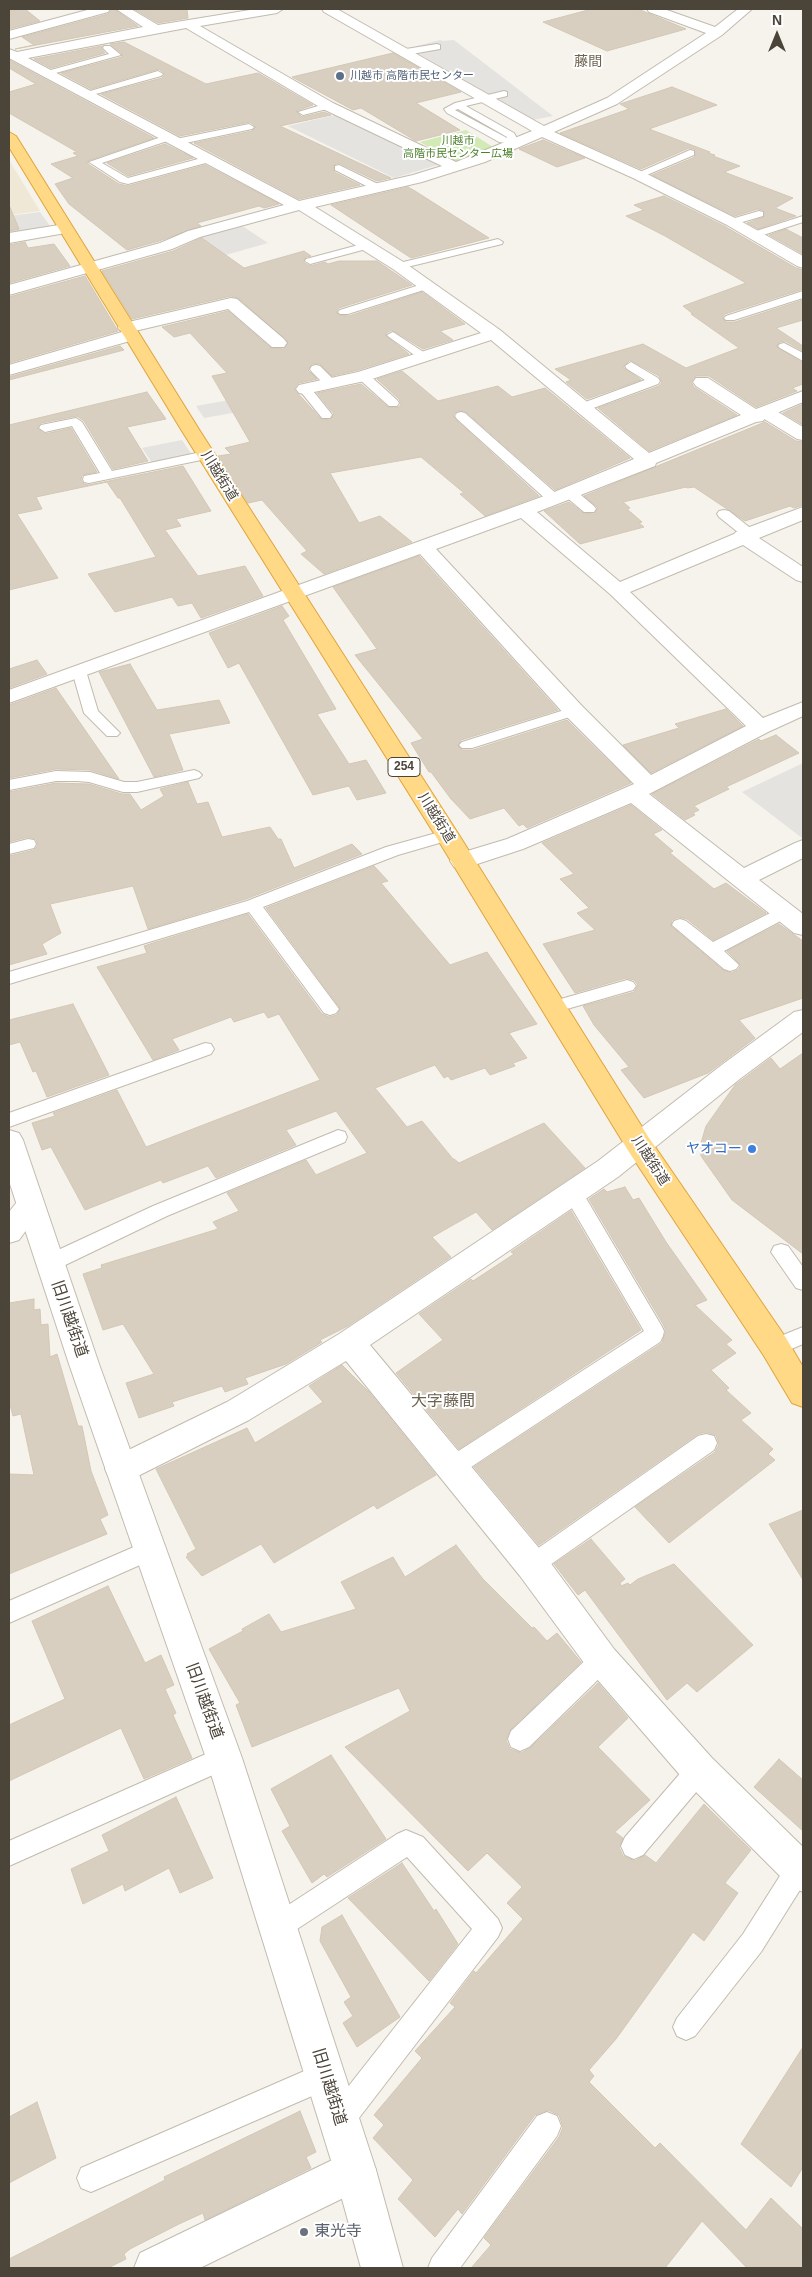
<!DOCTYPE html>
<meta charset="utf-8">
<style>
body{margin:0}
#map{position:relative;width:812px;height:2277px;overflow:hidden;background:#f6f3ec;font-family:Helvetica,sans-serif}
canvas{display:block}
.frame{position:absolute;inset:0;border:10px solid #4b4439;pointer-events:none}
.north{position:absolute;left:752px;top:10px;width:50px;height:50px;-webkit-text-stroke:4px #fff;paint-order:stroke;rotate:0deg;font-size:14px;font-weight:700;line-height:20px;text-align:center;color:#4b4439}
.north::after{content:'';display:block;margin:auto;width:18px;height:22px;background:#4b4439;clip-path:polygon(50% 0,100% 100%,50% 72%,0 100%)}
</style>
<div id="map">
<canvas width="812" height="2277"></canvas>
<div class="frame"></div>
<div class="north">N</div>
</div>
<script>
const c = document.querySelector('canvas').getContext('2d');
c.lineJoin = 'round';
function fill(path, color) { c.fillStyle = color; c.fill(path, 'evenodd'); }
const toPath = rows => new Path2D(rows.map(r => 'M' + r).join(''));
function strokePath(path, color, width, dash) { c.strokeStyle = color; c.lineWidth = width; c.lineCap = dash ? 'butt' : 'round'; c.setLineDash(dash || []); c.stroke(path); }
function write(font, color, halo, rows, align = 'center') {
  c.font = font + ' Helvetica,"Noto Sans JP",sans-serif'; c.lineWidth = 4; c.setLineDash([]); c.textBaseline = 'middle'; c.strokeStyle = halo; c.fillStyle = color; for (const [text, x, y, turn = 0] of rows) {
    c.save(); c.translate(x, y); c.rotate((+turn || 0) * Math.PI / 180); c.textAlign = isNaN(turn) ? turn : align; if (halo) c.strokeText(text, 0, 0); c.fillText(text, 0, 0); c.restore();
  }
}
fill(toPath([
 [9,160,40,211,9,215]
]), '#efe8d6');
fill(toPath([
 [466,130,493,147,457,163,420,142]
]), '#d2eab5');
fill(toPath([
 [440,40,443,41,454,40,553,116,533,120,409,48],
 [339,114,441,164,394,178,288,126],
 [40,212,52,229,9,236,9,216],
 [241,225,268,243,226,255,200,236],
 [235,399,244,411,204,418,196,406],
 [182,440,192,455,152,463,142,448],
 [803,763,803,837,802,838,742,792]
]), '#e5e3e0');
const building = toPath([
 [9,9,25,9,40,21,9,29,9,9],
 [112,9,114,9,138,26,15,49,34,45,22,37,108,14,112,9],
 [134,9,187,9,188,18,158,23,134,9],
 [592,9,638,9,686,29,607,51,543,22,592,9],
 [124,42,206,84,258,73,313,105,296,111,302,117,324,112,331,115,280,126,391,178,377,181,339,163,334,165,334,172,360,185,299,199,194,143,252,131,256,127,250,122,180,136,101,94,162,78,165,74,159,69,91,89,61,73,122,57,122,54,110,44,124,42],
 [102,46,101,48,105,53,51,68,34,59,102,46],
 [393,53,461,92,416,103,460,130,416,141,361,108,353,110,292,77,393,53],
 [9,60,154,138,87,161,88,164,119,184,128,186,205,165,279,204,264,208,259,206,197,223,201,226,159,241,127,250,69,204,55,184,73,178,51,164,78,156,73,153,77,152,9,113,9,92,36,84,9,68,9,60],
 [672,87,717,105,649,129,710,152,708,153,715,155,713,156,740,166,724,172,793,198,775,208,796,216,758,229,747,223,764,217,763,210,758,209,735,216,652,175,695,157,694,149,689,148,641,169,560,133,629,109,620,104,672,87],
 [543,140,585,158,557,167,519,149,543,140],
 [165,144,193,158,128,176,107,163,165,144],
 [408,187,415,191,489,238,411,258,331,205,408,187],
 [664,196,726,227,796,268,803,270,803,289,725,314,722,318,726,322,735,322,803,300,803,320,776,328,803,346,803,351,785,341,780,342,776,346,803,363,803,384,792,388,797,391,756,407,709,376,696,376,691,382,694,387,737,415,649,451,598,408,659,386,662,382,659,376,630,360,623,367,641,380,587,399,566,382,571,380,555,369,643,344,686,368,739,348,691,314,693,314,683,306,746,283,665,236,626,216,644,210,634,205,664,196],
 [9,205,19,229,9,231,9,205],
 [786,229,803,238,803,254,769,235,786,229],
 [202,238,244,268,304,251,311,256,306,257,303,262,310,266,325,262,328,264,339,261,377,261,412,285,339,308,336,312,339,315,349,316,422,292,465,324,440,331,453,340,423,349,392,330,386,333,386,336,409,354,358,370,332,376,320,364,312,364,308,370,317,379,299,383,294,389,321,419,330,420,334,414,317,393,361,384,388,407,399,407,401,404,399,399,377,379,402,371,438,401,498,386,512,397,545,388,630,458,555,490,466,412,457,411,453,415,456,420,539,496,485,516,460,494,464,493,421,457,330,473,359,523,380,516,412,542,324,574,301,554,307,551,262,500,248,503,218,456,231,454,225,448,250,442,212,376,227,373,190,333,174,337,162,327,228,311,271,348,284,349,288,342,238,298,231,296,132,319,102,271,173,251,202,238],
 [25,242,28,248,54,244,70,266,9,283,9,245,25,242],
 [85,276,118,331,9,363,9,297,85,276],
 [120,346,124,350,9,380,9,377,120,346],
 [147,392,166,419,127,427,148,461,113,469,84,421,77,416,41,423,37,428,45,434,71,428,97,472,82,475,81,480,84,484,89,485,183,466,211,511,176,519,181,526,165,530,198,576,245,566,263,596,201,618,192,603,178,606,172,597,115,612,88,574,156,557,120,498,118,498,107,482,36,497,42,509,17,514,58,578,9,590,9,425,147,392],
 [803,404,803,425,783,413,803,404],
 [765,422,796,441,803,442,803,505,794,508,790,506,745,521,694,487,687,488,686,487,623,502,630,508,627,509,642,522,639,523,644,527,580,544,544,511,569,502,583,513,594,514,598,508,584,496,765,422],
 [419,556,558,710,461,740,458,746,462,750,473,750,567,720,631,783,527,828,523,824,519,826,504,808,470,819,451,799,431,772,429,772,411,743,423,739,355,655,377,649,333,587,419,556],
 [282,606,289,616,283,620,336,709,317,714,349,764,366,760,386,793,357,800,349,786,313,795,239,663,228,668,209,633,282,606],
 [37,660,47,674,9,688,9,669,37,660],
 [130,664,157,710,219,700,230,723,169,734,183,770,154,777,99,672,130,664],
 [56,688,119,779,90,770,56,769,9,778,9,705,56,688],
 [726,709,743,726,651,773,623,745,679,728,675,724,726,709],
 [776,735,799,753,726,787,729,789,694,806,699,810,693,813,695,815,685,820,652,794,759,739,761,741,776,735],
 [188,782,197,804,208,802,222,837,270,827,278,839,281,839,294,868,352,844,362,854,246,899,148,929,133,886,50,904,61,933,42,944,47,954,9,965,9,856,34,850,38,845,36,839,28,837,9,842,9,792,56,783,89,784,122,794,130,794,141,810,164,796,160,789,188,782],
 [631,805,662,830,653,834,673,851,670,853,714,889,726,883,766,913,713,940,687,919,679,917,672,920,671,926,723,970,731,973,738,970,741,965,727,951,779,924,803,941,803,998,739,1020,755,1038,708,1073,644,1098,621,1070,629,1067,594,1025,583,1006,634,992,638,985,634,980,626,978,575,993,543,944,595,930,577,913,589,908,560,879,574,874,542,843,631,805],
 [374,866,388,881,381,883,450,965,487,952,537,1024,509,1033,527,1058,513,1063,515,1066,490,1075,485,1068,451,1080,448,1076,444,1078,435,1065,375,1088,407,1127,422,1121,453,1159,454,1159,459,1163,544,1123,585,1168,492,1230,476,1212,432,1237,451,1257,348,1326,320,1340,322,1342,286,1364,245,1378,248,1384,225,1392,222,1386,172,1402,174,1406,139,1418,126,1383,154,1374,123,1324,103,1330,83,1274,102,1268,101,1265,218,1229,213,1222,239,1211,227,1193,306,1160,316,1175,367,1153,336,1111,286,1130,296,1145,216,1178,208,1166,163,1183,161,1180,85,1210,51,1147,42,1150,32,1123,55,1116,53,1113,117,1090,146,1147,320,1080,279,1014,268,1018,264,1012,234,1022,231,1017,172,1039,179,1050,153,1060,97,967,147,953,144,946,153,943,248,914,322,1014,329,1017,337,1015,340,1008,266,908,374,866],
 [73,1004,109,1075,47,1097,36,1071,33,1072,20,1042,9,1045,9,1020,73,1004],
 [803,1053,803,1254,732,1200,701,1156,701,1143,706,1126,735,1085,771,1058,780,1069,803,1053],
 [625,1187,633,1200,639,1198,666,1242,707,1300,695,1305,732,1340,726,1344,736,1353,711,1370,729,1388,726,1390,751,1413,741,1420,773,1449,768,1454,775,1460,669,1543,635,1507,715,1452,719,1444,716,1435,706,1432,698,1434,539,1545,474,1467,662,1343,666,1331,663,1324,589,1199,604,1189,607,1192,625,1187],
 [571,1211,641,1330,459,1449,396,1373,443,1340,419,1314,471,1279,473,1281,514,1254,511,1252,571,1211],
 [34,1299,34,1310,40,1309,41,1325,48,1324,50,1357,57,1354,78,1426,82,1426,91,1471,108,1515,100,1519,107,1534,9,1574,9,1474,34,1475,21,1414,13,1416,9,1401,9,1303,34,1299],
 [342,1365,369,1392,436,1475,377,1509,374,1505,274,1563,261,1544,202,1576,186,1557,188,1556,187,1554,196,1549,156,1469,247,1428,255,1443,323,1402,309,1386,342,1365],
 [803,1510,803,1580,769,1524,803,1510],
 [591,1539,625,1579,620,1583,621,1586,628,1583,630,1585,638,1579,674,1564,753,1645,697,1692,687,1683,667,1700,585,1590,578,1595,554,1564,591,1539],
 [456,1545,483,1579,532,1628,534,1627,547,1641,557,1633,581,1662,510,1730,506,1740,510,1749,521,1753,530,1748,598,1683,628,1718,598,1747,650,1800,615,1832,623,1838,619,1847,623,1856,635,1861,645,1855,656,1863,704,1804,751,1850,725,1883,738,1893,704,1941,693,1932,616,2039,589,2070,594,2076,589,2082,655,2148,660,2143,746,2230,771,2198,803,2229,803,2268,747,2268,702,2221,665,2268,471,2268,491,2245,484,2238,559,2137,563,2127,559,2115,548,2110,535,2115,462,2214,458,2209,435,2237,398,2199,413,2180,373,2138,384,2125,374,2115,422,2058,415,2051,455,2007,450,2003,474,1971,476,1973,523,1919,507,1903,522,1887,487,1853,468,1871,345,1747,410,1711,399,1688,252,1747,236,1705,240,1703,209,1649,243,1631,242,1629,269,1614,281,1632,356,1609,341,1582,393,1557,405,1577,456,1545],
 [108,1586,145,1663,161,1655,174,1685,165,1689,176,1713,173,1715,192,1758,144,1779,121,1728,9,1781,9,1725,65,1699,32,1621,108,1586],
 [331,1755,386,1839,327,1877,324,1874,312,1883,282,1831,290,1826,271,1789,331,1755],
 [779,1759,803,1780,803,1831,754,1787,779,1759],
 [176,1797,213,1878,180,1893,169,1868,125,1891,123,1884,83,1904,71,1869,109,1851,102,1835,176,1797],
 [402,1863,434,1911,436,1909,458,1944,429,1981,348,1898,402,1863],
 [342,1915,400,2017,357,2047,343,2023,353,2016,344,2002,351,1997,320,1941,322,1927,342,1915],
 [803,2047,803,2167,791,2187,741,2144,803,2047],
 [37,2102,56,2158,9,2183,9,2117,37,2102],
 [300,2111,316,2152,306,2157,311,2168,205,2220,203,2213,179,2224,130,2249,124,2254,126,2259,108,2268,9,2268,9,2259,165,2180,164,2177,300,2111]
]);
fill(building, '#d8cfc1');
strokePath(building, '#d3c7b4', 1);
const service = toPath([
 [437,44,440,45,440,49,406,55,401,52,406,49,437,44],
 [104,46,110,46,121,55,45,76,40,73,109,54,103,48,104,46],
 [158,71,163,74,161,76,85,97,80,94,158,71],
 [504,91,507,92,507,96,466,106,514,133,518,140,523,143,521,145,499,142,447,113,444,109,455,103,504,91],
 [458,109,507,137,507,138,455,110,458,109],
 [328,103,333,106,331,108,303,115,298,112,328,103],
 [249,124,254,127,252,129,176,145,171,142,176,139,249,124],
 [167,135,170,136,170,140,102,163,128,178,209,156,214,159,213,161,128,184,120,182,89,162,167,135],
 [690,150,694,151,694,155,642,177,634,177,633,175,690,150],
 [339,165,384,187,385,189,384,191,376,191,335,170,335,166,339,165],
 [759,211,763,212,763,216,732,225,727,222,728,220,759,211],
 [803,216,803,222,754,238,749,235,750,233,803,216],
 [498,239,503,242,502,244,399,269,394,266,395,264,498,239],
 [366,243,371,246,370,248,310,264,305,261,306,259,366,243],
 [426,283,432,286,430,288,348,314,340,314,338,312,340,310,426,283],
 [803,291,803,298,734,320,726,320,724,318,726,316,803,291],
 [393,332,428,355,430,357,428,359,420,359,389,337,387,335,393,332],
 [784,343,803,353,803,361,780,348,778,346,780,344,784,343],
 [631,362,658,378,660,381,658,384,588,410,580,410,578,407,580,404,645,380,627,369,625,366,631,362],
 [316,365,320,366,334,380,336,383,334,386,326,386,312,372,310,369,312,366,316,365],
 [363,372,367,373,397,400,399,403,397,406,389,406,359,379,357,376,359,373,363,372],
 [305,385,309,386,330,412,332,415,330,418,322,418,301,392,299,389,301,386,305,385],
 [461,412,465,413,559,496,561,499,559,502,549,502,457,419,455,416,457,413,461,412],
 [76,418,82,422,112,471,206,451,212,455,206,459,89,483,84,482,83,479,84,476,100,473,72,426,45,432,39,428,41,425,76,418],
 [570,489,575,490,594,506,596,509,594,512,584,512,565,496,564,493,570,489],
 [724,510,729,511,754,531,756,534,754,537,744,537,719,517,717,514,719,511,724,510],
 [79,667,86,671,98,711,120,733,117,736,107,736,84,713,72,671,79,667],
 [574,707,579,708,581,711,579,714,472,748,462,748,459,745,462,742,574,707],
 [194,770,199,772,202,775,199,778,137,792,123,792,89,782,77,781,56,781,9,790,9,780,56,771,90,772,124,782,137,782,194,770],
 [447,830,453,831,455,835,453,839,398,855,263,907,336,1005,339,1009,336,1013,330,1015,324,1013,249,912,9,984,9,972,247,901,386,847,447,830],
 [28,839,34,840,36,844,34,848,9,854,9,844,28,839],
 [784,906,790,908,792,912,790,916,724,951,739,965,736,969,730,971,724,969,672,925,674,921,680,919,686,921,713,942,784,906],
 [627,980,633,982,636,986,633,990,553,1013,547,1011,544,1007,547,1003,627,980],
 [205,1043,211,1044,214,1049,211,1054,9,1127,9,1113,205,1043],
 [338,1130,345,1132,347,1137,345,1142,167,1216,57,1269,50,1271,43,1269,40,1263,43,1257,153,1206,338,1130],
 [573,1186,580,1188,661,1325,664,1331,663,1336,660,1342,459,1475,451,1477,443,1475,440,1468,443,1461,644,1331,563,1193,566,1188,573,1186],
 [781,1244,788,1246,803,1267,803,1290,796,1288,771,1252,774,1246,781,1244],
 [803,1327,803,1344,775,1356,768,1353,765,1347,768,1341,803,1327],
 [706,1434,714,1436,717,1443,714,1450,540,1572,532,1575,524,1572,521,1565,524,1558,698,1436,706,1434],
 [150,1540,158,1543,161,1550,158,1557,9,1623,9,1601,150,1540],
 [602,1649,610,1652,614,1660,610,1668,529,1747,520,1751,511,1747,508,1739,511,1731,594,1652,602,1649],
 [224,1746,233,1750,236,1758,233,1766,9,1866,9,1841,224,1746],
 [699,1758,708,1762,711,1770,708,1778,643,1855,634,1859,625,1855,621,1846,625,1837,690,1762,699,1758],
 [406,1830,423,1837,498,1919,502,1928,498,1937,349,2131,339,2135,329,2131,325,2121,329,2111,472,1929,407,1857,288,1935,279,1939,270,1935,266,1926,270,1917,397,1834,406,1830],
 [799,1856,803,1858,803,1885,761,1952,695,2036,686,2040,677,2036,673,2027,677,2018,743,1934,790,1860,799,1856],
 [325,2062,335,2066,339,2076,335,2086,91,2192,81,2188,77,2178,81,2168,325,2062],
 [547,2112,557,2116,561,2126,557,2136,460,2268,428,2268,432,2258,537,2116,547,2112]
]);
const minor = toPath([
 [91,9,110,9,108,12,9,39,9,31,91,9],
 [116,9,131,9,158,25,256,9,283,9,277,13,200,26,333,103,456,162,532,131,324,12,322,9,337,9,544,126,607,98,706,33,649,12,647,9,664,9,715,27,738,9,752,9,722,35,617,104,554,132,643,172,737,219,803,256,803,268,797,266,727,225,633,178,542,137,485,162,422,182,315,207,405,263,500,330,649,453,741,415,696,386,693,382,696,378,708,378,756,409,803,391,803,402,765,418,763,421,756,422,656,463,655,466,537,512,620,582,734,534,736,532,803,507,803,520,759,538,803,567,803,582,796,580,743,545,630,592,763,718,803,702,803,716,768,732,649,794,744,868,795,843,803,840,803,858,759,880,803,914,803,935,794,933,631,803,523,849,462,869,454,867,450,861,454,855,507,839,634,784,566,716,420,554,9,703,9,690,547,495,634,459,491,340,369,380,305,394,299,393,296,389,299,385,358,372,481,333,393,269,299,210,200,237,172,249,9,295,9,285,160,243,188,231,284,205,9,58,9,49,17,52,143,27,116,9],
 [186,28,323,109,442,166,413,175,299,201,28,58,186,28],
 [521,518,610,594,746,726,651,775,582,706,436,549,521,518],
 [65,224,71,226,73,229,71,232,9,243,9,233,65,224],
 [231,298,237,299,284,339,287,343,284,347,272,347,228,309,135,331,139,335,137,339,9,375,9,365,122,332,118,328,120,324,231,298],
 [803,1010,803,1032,741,1078,618,1177,370,1345,544,1554,614,1649,712,1758,803,1847,803,1892,790,1886,686,1782,590,1671,520,1576,346,1361,249,1420,132,1479,121,1483,110,1479,105,1469,110,1459,227,1402,339,1334,598,1161,723,1064,794,1012,803,1010],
 [30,1195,40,1198,44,1206,19,1240,9,1243,9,1212,20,1198,30,1195],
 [355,2149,370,2155,376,2170,370,2185,200,2268,134,2268,140,2253,355,2149]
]);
const tertiary = toPath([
 [767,408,773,409,803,427,803,440,797,439,761,417,758,413,761,409,767,408],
 [9,1130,19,1133,23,1140,99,1364,242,1758,376,2170,403,2268,361,2268,334,2170,206,1758,69,1364,9,1181,9,1130]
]);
const trunk = toPath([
 [9,132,16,136,200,431,459,835,649,1138,786,1338,803,1367,803,1407,792,1403,764,1356,629,1152,435,835,182,431,9,147,9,132]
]);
strokePath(service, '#c2bbae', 2);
strokePath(minor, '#c2bbae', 2);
strokePath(tertiary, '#c2bbae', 2);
strokePath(trunk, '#e0a43c', 2);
fill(service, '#fff');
fill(minor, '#fff');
fill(tertiary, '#fff');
fill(trunk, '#ffd985');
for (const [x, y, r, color] of [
 [340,76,5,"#5c6f8a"],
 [752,1149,5,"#3f7fe0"],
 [304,2232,5,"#6b7280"]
]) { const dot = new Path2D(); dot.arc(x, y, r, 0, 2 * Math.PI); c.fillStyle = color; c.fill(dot); strokePath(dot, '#fff', 2); }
write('11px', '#4e5e75', '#fff', [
 ["川越市 高階市民センター",350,76]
], 'left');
write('11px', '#4a7f2a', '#fff', [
 ["川越市",458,141],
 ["高階市民センター広場",458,154]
]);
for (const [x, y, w] of [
 [404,767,32]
]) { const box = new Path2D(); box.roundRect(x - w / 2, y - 9.5, w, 19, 4); c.fillStyle = '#fff'; c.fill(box); strokePath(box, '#4b4439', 1); }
write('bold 12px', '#4b4439', null, [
 ["254",404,767]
]);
write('14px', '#6e6250', '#fff', [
 ["藤間",588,62]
]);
write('14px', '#4b4439', '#fff', [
 ["川越街道",219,476,58],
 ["川越街道",436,818,58],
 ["川越街道",650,1161,57]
]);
write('14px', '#366cbe', '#fff', [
 ["ヤオコー",742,1149]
], 'right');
write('16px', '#4b4439', '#fff', [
 ["旧川越街道",69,1319,71],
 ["旧川越街道",204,1701,70],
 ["旧川越街道",329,2087,73]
]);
write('16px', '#6e6250', '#fff', [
 ["大字藤間",443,1402]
]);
write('16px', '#5b616d', '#fff', [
 ["東光寺",314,2232]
], 'left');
</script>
